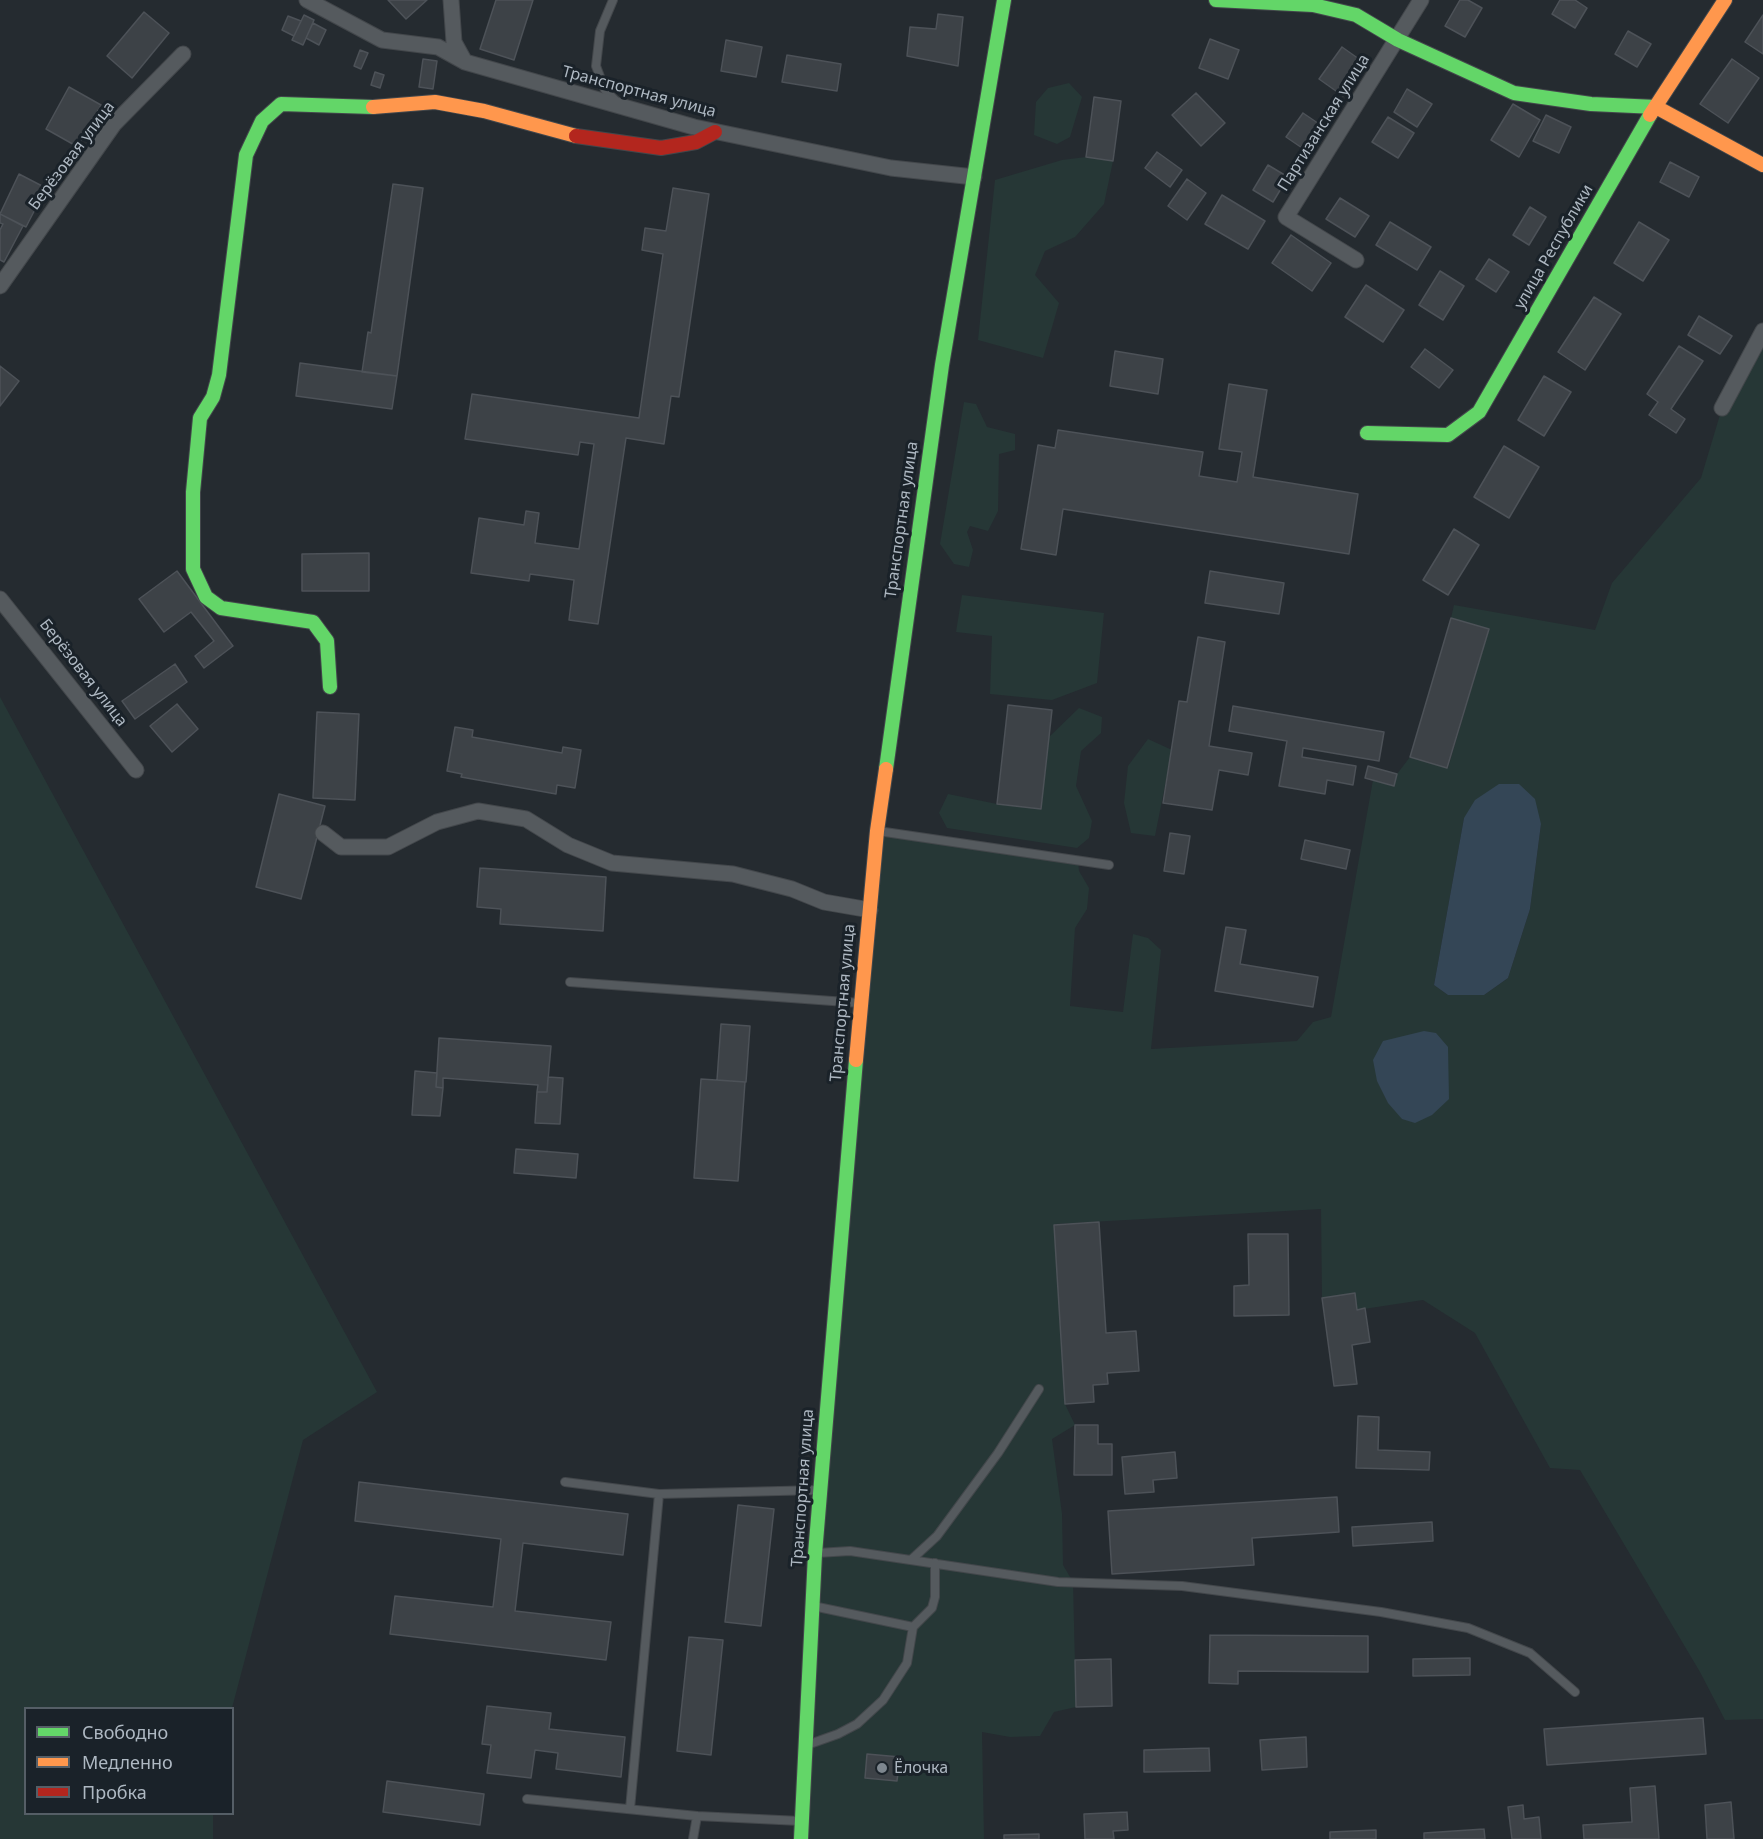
<!DOCTYPE html>
<meta charset="utf-8">
<style>
body{margin:0}
#map{position:relative;width:1763px;height:1839px;overflow:hidden;background:#252b30;font-family:"Noto Sans",sans-serif}
canvas{display:block}
.legend{position:absolute;left:24px;top:1707px;width:210px;height:108px;box-sizing:border-box;background:#1a2229;border:2px solid #555e66;margin:0;padding:8px 10px;list-style:none;font-size:18px;color:#aeb8c2}
.legend li{display:flex;align-items:center;gap:12px;height:30px}
.legend b{width:30px;border:2px solid #555e66}
</style>
<div id="map">
<canvas width="1763" height="1839"></canvas>
<ul class="legend">
<li><b style="height:8px;background:#63d668"></b>Свободно</li>
<li><b style="height:8px;background:#ff974d"></b>Медленно</li>
<li><b style="height:8px;background:#b3261e"></b>Пробка</li>
</ul>
</div>
<script>
const c = document.querySelector('canvas').getContext('2d');
c.lineJoin = 'round';
function fill(path, color) { c.fillStyle = color; c.fill(path, 'evenodd'); }
const toPath = rows => new Path2D(rows.map(r => 'M' + r).join(''));
function strokePath(path, color, width, dash) { c.strokeStyle = color; c.lineWidth = width; c.lineCap = dash ? 'butt' : 'round'; c.setLineDash(dash || []); c.stroke(path); }
function write(font, color, halo, rows, align = 'center') {
  c.font = font + ' "Noto Sans",sans-serif'; c.lineWidth = 6; c.setLineDash([]); c.textBaseline = 'middle'; c.strokeStyle = halo; c.fillStyle = color; for (const [text, x, y, turn = 0] of rows) {
    c.save(); c.translate(x, y); c.rotate((+turn || 0) * Math.PI / 180); c.textAlign = isNaN(turn) ? turn : align; if (halo) c.strokeText(text, 0, 0); c.fillText(text, 0, 0); c.restore();
  }
}
fill(toPath([
 [1069,83,1082,97,1070,137,1057,144,1034,135,1036,102,1048,88],
 [1086,157,1113,161,1104,204,1075,237,1045,251,1035,275,1059,303,1043,358,978,340,995,180,1062,160],
 [1763,331,1763,1719,1725,1720,1700,1672,1580,1470,1550,1468,1475,1333,1423,1300,1357,1310,1355,1294,1322,1298,1321,1209,1055,1224,1065,1404,1075,1425,1052,1439,1062,1514,1063,1565,1073,1582,1076,1707,1054,1712,1040,1736,1010,1737,982,1732,984,1839,801,1839,877,831,1078,860,1079,871,1089,888,1087,909,1075,928,1070,1006,1123,1012,1133,934,1148,938,1161,950,1151,1049,1297,1041,1313,1022,1331,1017,1373,780,1394,786,1397,774,1410,757,1448,768,1489,629,1451,618,1454,605,1595,630,1612,583,1701,478,1722,408],
 [1464,818,1541,824,1530,909,1508,978,1484,995,1448,995,1434,985],
 [867,1754,900,1757,897,1781,865,1778],
 [964,402,976,404,987,427,1015,434,1015,450,999,454,998,511,988,531,970,526,967,532,973,550,969,567,954,564,940,544],
 [962,595,1104,613,1097,683,1052,700,990,694,992,636,956,632],
 [0,697,377,1392,303,1440,232,1708,26,1708,26,1814,213,1814,213,1839,0,1839],
 [1079,708,1102,717,1101,733,1081,751,1076,786,1092,821,1089,838,1077,848,947,828,939,813,948,794,997,804,1041,809,1049,737],
 [1148,739,1172,750,1155,836,1131,833,1124,803,1128,766]
]), '#263736');
fill(toPath([
 [1499,784,1519,784,1535,799,1541,824,1530,909,1508,978,1484,995,1448,995,1434,985,1464,818,1475,800],
 [1424,1031,1436,1033,1448,1047,1449,1099,1432,1115,1415,1123,1402,1119,1388,1103,1377,1081,1373,1060,1383,1041]
]), '#344656');
const building = toPath([
 [388,0,427,0,406,19,388,0],
 [496,0,533,0,514,60,480,49,496,0],
 [1460,0,1468,0,1482,8,1465,37,1445,26,1460,0],
 [1560,0,1575,0,1587,8,1575,28,1552,14,1560,0],
 [144,12,169,33,132,78,107,56,144,12],
 [938,14,963,17,958,66,907,56,910,27,936,29,938,14],
 [304,15,314,20,303,45,292,40,304,15],
 [1763,15,1763,54,1745,42,1763,15],
 [288,16,301,21,294,36,282,30,288,16],
 [313,23,326,30,319,45,306,38,313,23],
 [1628,31,1651,44,1637,67,1615,54,1628,31],
 [1210,39,1239,50,1228,79,1199,68,1210,39],
 [726,40,762,47,756,77,721,71,726,40],
 [1342,47,1366,64,1343,96,1319,79,1342,47],
 [360,50,368,53,361,69,354,66,360,50],
 [787,55,841,64,837,91,782,82,787,55],
 [423,59,437,61,433,89,419,87,423,59],
 [1732,59,1759,78,1728,123,1700,104,1732,59],
 [375,72,384,75,380,88,371,85,375,72],
 [69,87,101,105,78,147,46,129,69,87],
 [1407,89,1432,104,1417,127,1394,112,1407,89],
 [1196,93,1225,123,1201,146,1172,115,1196,93],
 [1094,97,1121,101,1113,161,1086,157,1094,97],
 [1513,104,1540,120,1519,157,1491,140,1513,104],
 [1303,113,1325,128,1308,152,1286,137,1303,113],
 [1546,115,1571,127,1559,153,1533,141,1546,115],
 [1388,117,1414,133,1398,158,1372,142,1388,117],
 [1157,152,1182,170,1170,187,1145,168,1157,152],
 [1670,162,1699,177,1689,197,1660,182,1670,162],
 [1268,165,1288,177,1273,202,1253,190,1268,165],
 [19,174,46,188,26,227,0,214,19,174],
 [1187,179,1206,193,1187,220,1168,206,1187,179],
 [393,184,423,188,397,376,362,372,368,332,371,333,393,184],
 [673,188,709,194,679,397,671,396,664,444,626,438,598,624,569,620,574,580,530,574,529,581,471,573,479,518,524,525,526,511,539,513,535,543,579,549,594,444,580,442,578,455,465,439,472,394,639,418,663,254,642,250,645,228,666,231,673,188],
 [1222,195,1265,221,1248,249,1205,224,1222,195],
 [1340,198,1369,216,1355,237,1326,219,1340,198],
 [1530,207,1546,217,1529,245,1513,235,1530,207],
 [0,214,23,226,4,262,0,260,0,230,3,224,0,223,0,214],
 [1390,222,1431,247,1417,270,1376,245,1390,222],
 [1639,222,1669,240,1643,281,1614,263,1639,222],
 [1291,235,1331,263,1312,291,1272,263,1291,235],
 [1489,259,1509,272,1496,292,1476,279,1489,259],
 [1440,271,1464,286,1443,320,1419,305,1440,271],
 [1366,285,1404,310,1383,342,1345,317,1366,285],
 [1594,297,1621,314,1585,370,1558,352,1594,297],
 [1699,316,1732,336,1720,354,1688,335,1699,316],
 [1679,346,1703,361,1671,409,1685,419,1676,433,1649,415,1658,402,1647,394,1679,346],
 [1425,349,1453,370,1439,388,1411,367,1425,349],
 [1115,351,1163,359,1158,394,1110,386,1115,351],
 [300,363,397,376,392,409,296,396,300,363],
 [0,366,19,381,0,406,0,366],
 [1544,376,1571,392,1544,436,1518,420,1544,376],
 [1229,384,1267,390,1253,477,1358,494,1349,554,1063,509,1056,555,1021,549,1038,445,1055,448,1058,430,1203,452,1199,476,1237,482,1242,452,1219,449,1229,384],
 [1504,446,1539,467,1509,518,1474,497,1504,446],
 [1454,529,1479,545,1448,595,1423,580,1454,529],
 [369,553,369,591,302,591,302,554,369,553],
 [177,571,233,646,204,668,195,656,214,641,191,612,164,632,139,599,177,571],
 [1210,571,1284,583,1279,614,1205,603,1210,571],
 [1451,618,1489,629,1447,768,1410,757,1451,618],
 [1198,637,1225,642,1209,746,1252,753,1248,775,1219,770,1212,810,1163,803,1179,701,1187,702,1198,637],
 [175,664,187,682,135,719,122,701,175,664],
 [177,704,198,729,172,752,150,726,177,704],
 [1008,705,1052,710,1041,809,997,804,1008,705],
 [1233,706,1384,732,1379,761,1303,748,1302,757,1356,766,1353,785,1327,780,1325,794,1279,786,1287,741,1229,731,1233,706],
 [317,712,359,714,355,800,313,798,317,712],
 [455,727,473,730,472,737,562,753,563,747,581,750,575,788,557,785,556,794,461,777,462,774,447,771,455,727],
 [1368,766,1397,774,1394,786,1365,778,1368,766],
 [279,794,325,806,301,899,256,887,279,794],
 [1170,833,1190,836,1184,874,1164,871,1170,833],
 [1305,840,1350,850,1346,869,1301,859,1305,840],
 [480,868,606,877,603,931,500,924,501,909,477,907,480,868],
 [1226,927,1246,930,1240,964,1318,977,1313,1007,1215,991,1226,927],
 [721,1024,750,1026,746,1082,717,1080,721,1024],
 [439,1038,551,1046,547,1092,537,1092,538,1085,443,1078,443,1088,436,1087,439,1038],
 [415,1071,437,1073,436,1087,443,1088,440,1116,412,1115,415,1071],
 [548,1077,563,1078,560,1124,535,1123,537,1092,547,1092,548,1077],
 [701,1079,745,1082,738,1181,694,1178,701,1079],
 [516,1149,578,1154,576,1178,514,1173,516,1149],
 [1099,1222,1106,1333,1136,1331,1139,1371,1107,1373,1108,1384,1093,1385,1094,1402,1065,1404,1054,1225,1099,1222],
 [1248,1234,1288,1234,1289,1315,1234,1316,1234,1286,1249,1285,1248,1234],
 [1355,1293,1357,1310,1365,1308,1370,1342,1352,1345,1357,1384,1334,1386,1322,1298,1355,1293],
 [1358,1416,1379,1417,1378,1450,1430,1452,1429,1470,1356,1468,1358,1416],
 [1075,1425,1098,1425,1098,1444,1112,1444,1112,1475,1074,1475,1075,1425],
 [1175,1452,1177,1478,1153,1480,1154,1492,1125,1494,1122,1457,1175,1452],
 [359,1482,628,1514,623,1555,523,1543,515,1611,611,1622,606,1660,390,1634,395,1596,493,1607,501,1539,355,1521,359,1482],
 [1337,1497,1339,1532,1252,1538,1254,1565,1112,1574,1108,1511,1337,1497],
 [738,1505,774,1509,761,1626,725,1622,738,1505],
 [1432,1522,1433,1541,1353,1546,1352,1527,1432,1522],
 [1210,1635,1368,1636,1368,1672,1238,1671,1238,1684,1209,1683,1210,1635],
 [689,1637,723,1640,711,1755,677,1751,689,1637],
 [1470,1658,1470,1675,1413,1676,1413,1659,1470,1658],
 [1111,1659,1112,1706,1076,1707,1075,1660,1111,1659],
 [487,1706,551,1713,549,1729,625,1737,621,1777,556,1769,558,1753,535,1750,531,1778,487,1773,491,1745,482,1744,487,1706],
 [1703,1718,1706,1754,1547,1765,1544,1729,1703,1718],
 [1306,1737,1307,1767,1262,1770,1260,1740,1306,1737],
 [1209,1748,1210,1771,1144,1772,1144,1750,1209,1748],
 [867,1754,900,1757,897,1781,865,1778,867,1754],
 [387,1781,484,1794,480,1825,383,1812,387,1781],
 [1655,1786,1659,1839,1584,1839,1583,1825,1632,1822,1630,1788,1655,1786],
 [1731,1802,1734,1839,1707,1839,1705,1805,1731,1802],
 [1523,1805,1524,1819,1539,1817,1541,1839,1512,1839,1508,1807,1523,1805],
 [1127,1812,1128,1830,1113,1831,1114,1839,1085,1839,1084,1814,1127,1812],
 [1484,1829,1485,1839,1424,1839,1424,1833,1484,1829],
 [1376,1830,1376,1839,1330,1839,1330,1832,1376,1830],
 [1039,1834,1039,1839,1004,1839,1004,1835,1039,1834]
]);
fill(building, '#3d4247');
strokePath(building, '#4d5258', 1.5);
const lane = toPath([
 [613,0,600,31,596,66,605,90,617,102],
 [878,831,1109,865],
 [570,982,860,1003],
 [565,1482,659,1494,630,1809],
 [659,1494,819,1490],
 [817,1553,850,1551,1058,1582,1182,1586,1381,1612,1468,1628,1530,1653,1575,1692],
 [912,1559,937,1536,998,1453,1039,1389],
 [913,1627,932,1608,935,1597,935,1563],
 [807,1745,838,1734,857,1724,883,1700,907,1663,913,1627,813,1606],
 [527,1799,697,1816,800,1821],
 [693,1839,697,1816]
]);
const street = toPath([
 [307,0,382,40,438,47,465,62,694,127,891,168,974,177],
 [451,0,454,42,465,62],
 [1356,260,1286,217,1421,0],
 [0,286,114,124,183,54],
 [1722,408,1763,331],
 [0,599,136,770],
 [323,833,341,847,388,847,437,822,478,811,526,819,568,845,612,863,733,874,792,889,824,902,870,910]
]);
const fast = toPath([
 [1216,0,1313,5,1356,15,1398,40,1514,93,1591,104,1656,107],
 [1367,433,1448,435,1479,412,1650,115],
 [330,687,327,641,313,622,221,608,206,597,193,569,193,492,200,418,213,397,219,375,246,155,262,121,281,104,373,107],
 [886,769,942,365,1004,0],
 [801,1839,815,1554,856,1060]
]);
const slow = toPath([
 [373,107,435,102,484,111,576,136],
 [1656,107,1763,165],
 [1650,115,1725,0],
 [856,1060,877,831,886,769]
]);
const jam = toPath([
 [576,136,661,148,696,142,715,132]
]);
strokePath(lane, '#43474b', 10);
strokePath(street, '#43474b', 17);
strokePath(fast, '#43474b', 16);
strokePath(slow, '#43474b', 16);
strokePath(jam, '#43474b', 16);
strokePath(lane, '#555a5e', 8);
strokePath(street, '#555a5e', 15);
strokePath(fast, '#63d668', 14);
strokePath(slow, '#ff974d', 14);
strokePath(jam, '#b3261e', 14);
for (const [x, y, r, color] of [
 [882,1768,6,"#7e878f"]
]) { const dot = new Path2D(); dot.arc(x, y, r, 0, 2 * Math.PI); c.fillStyle = color; c.fill(dot); strokePath(dot, '#1a2229', 2); }
write('16px', '#aeb8c2', '#1a2229', [
 ["Транспортная улица",639,92,15],
 ["Партизанская улица",1324,123,-58],
 ["Берёзовая улица",72,156,-53],
 ["улица Республики",1554,247,-60],
 ["Транспортная улица",902,520,-82],
 ["Берёзовая улица",83,673,52],
 ["Транспортная улица",843,1003,-85],
 ["Транспортная улица",803,1488,-86]
]);
write('16px', '#aeb8c2', '#1a2229', [
 ["Ёлочка",894,1768]
], 'left');
</script>
